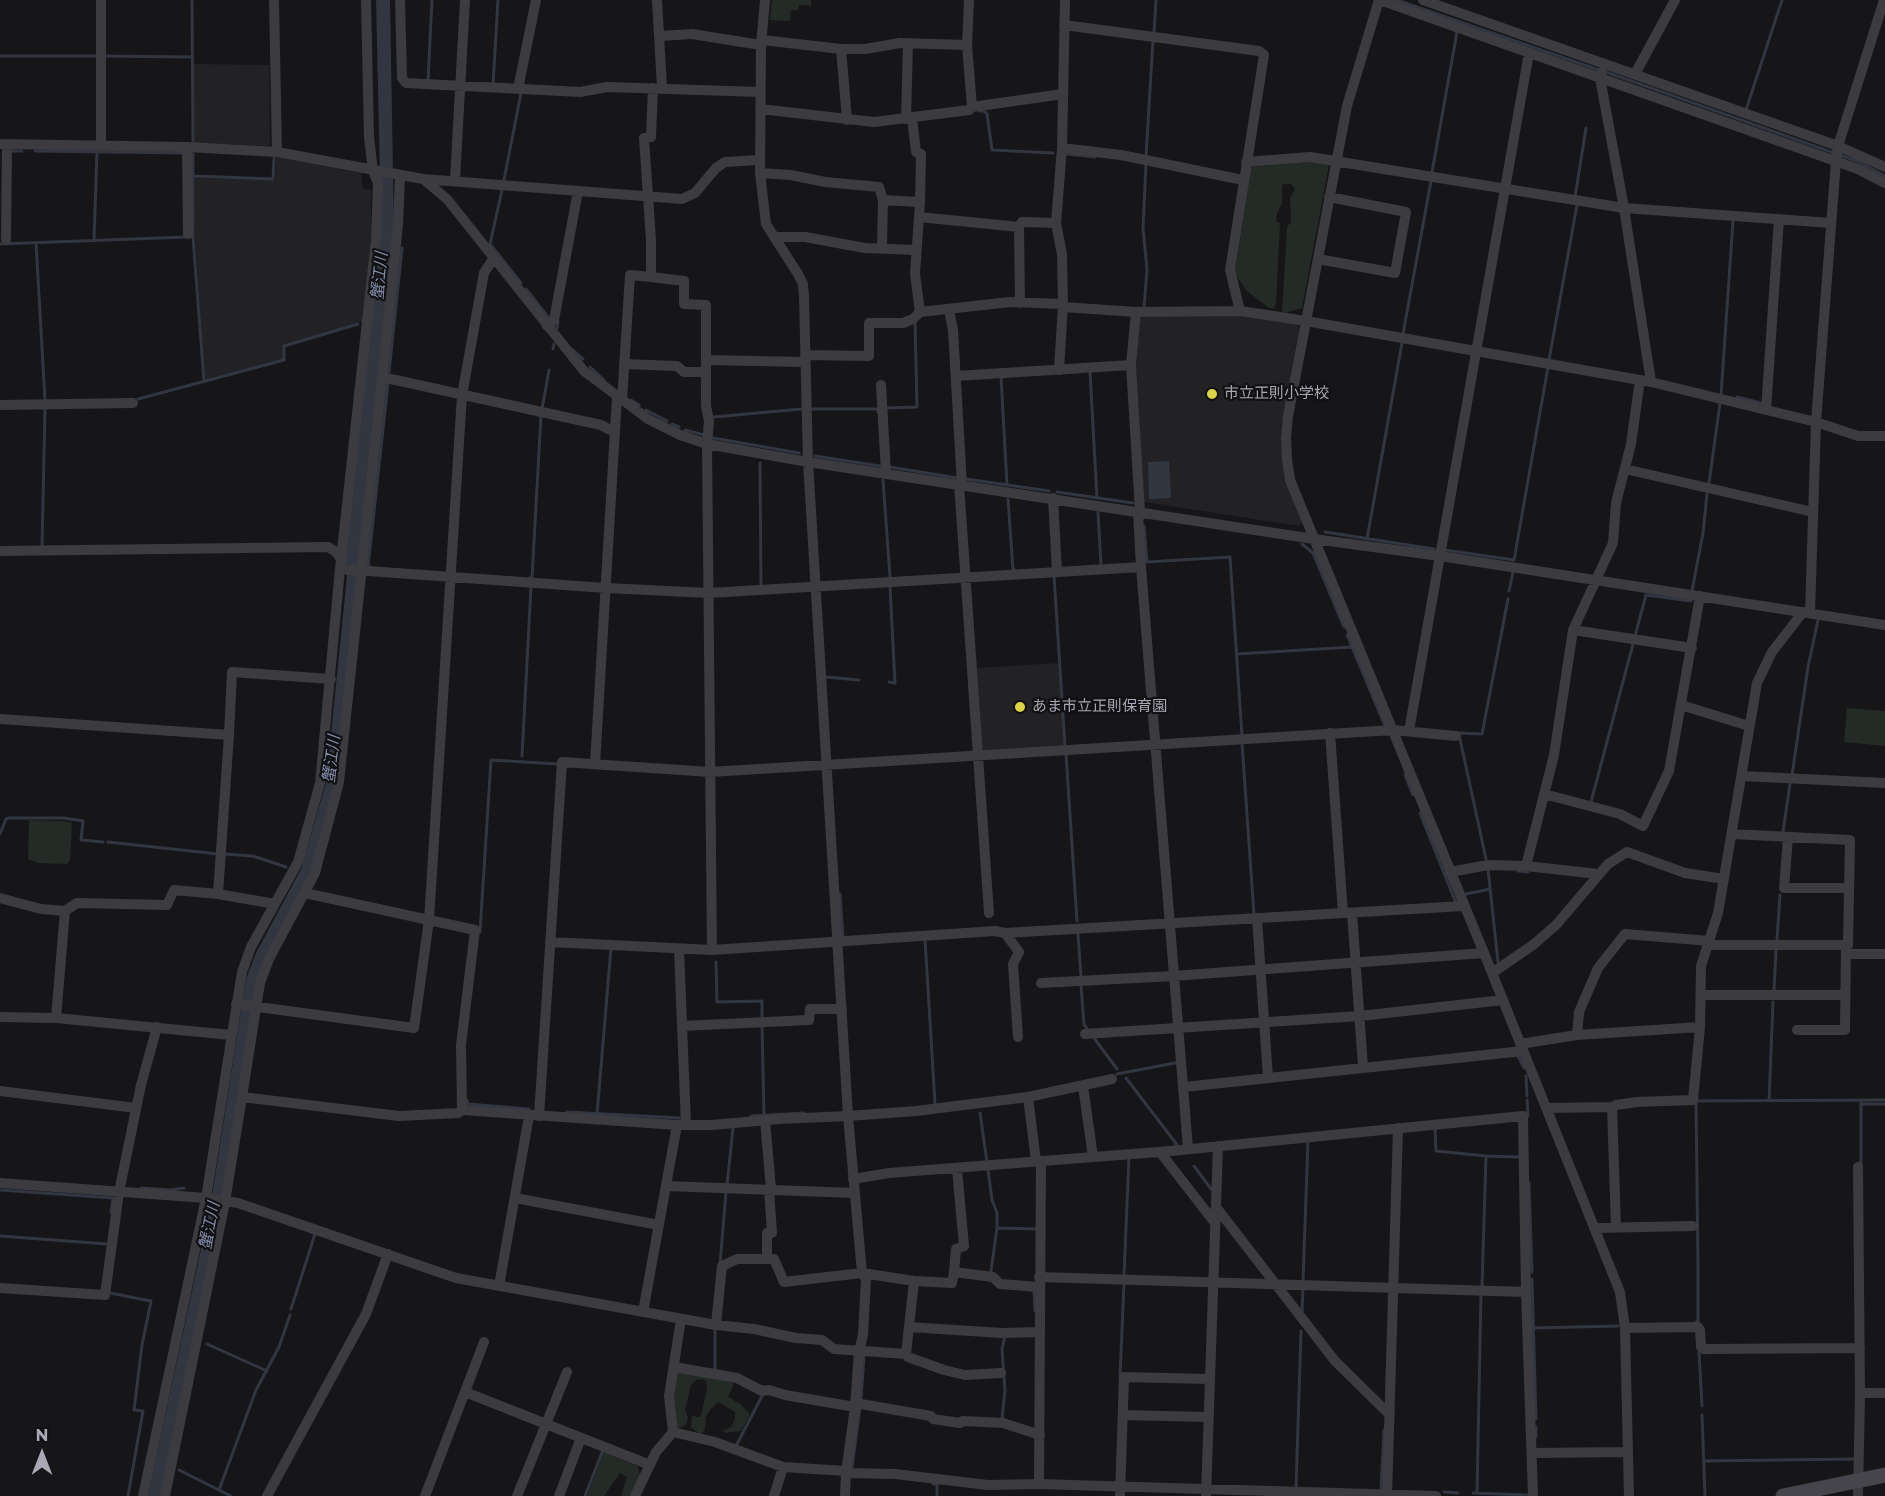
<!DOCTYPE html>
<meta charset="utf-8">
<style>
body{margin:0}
#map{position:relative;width:1885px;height:1496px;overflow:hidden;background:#161517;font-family:Montserrat,sans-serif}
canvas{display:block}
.north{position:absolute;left:12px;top:1424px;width:60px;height:60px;-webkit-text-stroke:4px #111012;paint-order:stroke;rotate:0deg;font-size:16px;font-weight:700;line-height:24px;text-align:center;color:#a9a9b5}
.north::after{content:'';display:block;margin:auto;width:21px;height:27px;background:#a9a9b5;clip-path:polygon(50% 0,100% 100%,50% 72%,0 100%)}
</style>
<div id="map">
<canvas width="1885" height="1496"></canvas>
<div class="north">N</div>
</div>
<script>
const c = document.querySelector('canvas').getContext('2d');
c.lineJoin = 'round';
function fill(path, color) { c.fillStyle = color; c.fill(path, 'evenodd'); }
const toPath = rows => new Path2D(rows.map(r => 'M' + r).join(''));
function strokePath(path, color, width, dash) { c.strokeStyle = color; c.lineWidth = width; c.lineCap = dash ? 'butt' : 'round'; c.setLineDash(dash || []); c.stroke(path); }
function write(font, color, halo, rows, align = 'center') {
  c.font = font + ' Montserrat,"Noto Sans JP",sans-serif'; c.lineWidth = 4.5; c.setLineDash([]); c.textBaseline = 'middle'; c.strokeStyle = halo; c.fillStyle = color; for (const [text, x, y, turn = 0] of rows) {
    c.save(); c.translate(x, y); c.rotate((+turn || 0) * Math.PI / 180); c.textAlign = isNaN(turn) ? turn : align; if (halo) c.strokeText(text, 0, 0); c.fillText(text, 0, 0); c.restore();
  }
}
fill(toPath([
 [194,64,269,65,270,142,268,146,194,143],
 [276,157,361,173,363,189,371,190,371,234,364,321,283,345,283,360,205,379,195,237,195,178,275,180],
 [1221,314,1296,323,1299,329,1282,423,1281,434,1304,522,1299,526,1144,502,1136,365,1140,317],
 [1059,663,1064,746,985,751,982,749,977,668]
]), '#222124');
fill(toPath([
 [772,0,811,0,811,6,799,5,798,10,791,10,790,21,770,20],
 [1310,162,1329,165,1302,308,1282,314,1287,227,1291,222,1290,199,1295,189,1291,184,1284,184,1282,186,1282,203,1277,214,1276,221,1280,223,1276,304,1274,308,1269,308,1247,291,1235,274,1250,171,1252,167],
 [1847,708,1885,711,1885,746,1844,742],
 [29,820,62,821,72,823,70,860,67,864,38,863,28,859],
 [677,1370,734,1383,728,1397,740,1404,749,1413,749,1416,741,1431,724,1433,723,1431,731,1427,735,1419,735,1412,718,1402,709,1411,706,1417,705,1429,701,1434,698,1433,691,1427,692,1416,700,1417,702,1412,707,1388,706,1381,702,1379,696,1380,691,1385,685,1410,688,1418,686,1425,679,1428,677,1427,672,1403],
 [604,1452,637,1466,641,1477,632,1496,621,1496,627,1477,620,1473,604,1496,587,1496]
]), '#242b27');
fill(toPath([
 [376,0,390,0,394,230,336,783,311,872,266,958,223,1197,161,1496,148,1496,211,1202,246,979,256,953,301,869,326,783,347,576,345,566,380,177],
 [1169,461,1171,498,1149,499,1148,462]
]), '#323640');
strokePath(toPath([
 [192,0,193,141],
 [1397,0,1599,70],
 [1154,34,1156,0],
 [0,56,98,56],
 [104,56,192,57],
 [1606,72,1834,153],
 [428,81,432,0],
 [493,85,498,0],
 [1746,110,1782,0],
 [979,111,984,111,987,114,992,150,1053,153],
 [12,151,22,151],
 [35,151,185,153],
 [193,154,193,237,204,381],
 [1067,154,1095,157],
 [1840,155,1859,162,1885,176],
 [1146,156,1153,40],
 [1432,172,1457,32,1455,31],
 [194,176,273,179,274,158],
 [504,180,521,93],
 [502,190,490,244,521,283],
 [1575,197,1586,128],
 [94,240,97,152],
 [36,243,45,400],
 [0,244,186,237],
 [526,289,548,317],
 [1144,308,1147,269,1143,228,1146,164],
 [557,328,558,321],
 [1403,334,1431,181],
 [553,349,554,344],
 [573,350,583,359],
 [1549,360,1577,205],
 [590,367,604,380],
 [389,372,402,248],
 [1090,372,1097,498],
 [1003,377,1001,377,1007,485],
 [1721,395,1733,221],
 [1737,397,1761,403],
 [138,399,284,360,284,346,358,324],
 [631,400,639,405],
 [887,408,917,407,915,322],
 [542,409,549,370],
 [811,409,878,409,878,412],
 [646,410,667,421],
 [714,417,801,409],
 [672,424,679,427],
 [685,430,704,435],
 [713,438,799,453],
 [815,456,880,466],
 [760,463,761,586],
 [890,467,957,478],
 [966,479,1049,491],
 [883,480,890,577],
 [1709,483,1720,403],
 [1057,492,1133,503],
 [1008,499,1013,570,1015,570],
 [1098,512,1101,565],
 [1144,526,1147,562,1230,557,1242,736],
 [1325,532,1434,549],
 [1367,539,1402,343],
 [1302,544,1313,553,1344,627],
 [42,548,45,409],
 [1445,550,1514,560,1548,367],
 [370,567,368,567,388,383],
 [1054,576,1065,746],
 [529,578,532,578,541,415],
 [1509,591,1513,572],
 [1692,591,1703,533,1707,494],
 [1347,635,1385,726],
 [1635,636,1646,595,1691,601],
 [1237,654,1352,647],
 [826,677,859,680],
 [889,682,895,683,890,587],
 [1460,733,1482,734,1508,599],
 [1460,739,1486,859],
 [1242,743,1254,915],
 [1066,754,1077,921],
 [522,756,531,587],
 [1405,775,1413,795],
 [1792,775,1808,667,1818,620],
 [1591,802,1633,644],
 [1420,813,1456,903],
 [1783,832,1790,784],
 [0,834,6,819,9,818,64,818,83,821,81,840,103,842],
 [108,842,218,854],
 [224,854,253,856,286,867],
 [1488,869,1498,962],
 [1518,871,1528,872],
 [840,894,843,937],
 [1466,894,1490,889],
 [480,932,491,760,558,764],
 [1078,934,1081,977],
 [925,939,935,1104],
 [1777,939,1780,895],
 [716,962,717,1002,762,1001,762,1016],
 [1081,986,1084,1024,1087,1029],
 [1774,990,1776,950],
 [762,1025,764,1115],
 [1094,1038,1117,1069],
 [1518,1056,1524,1068],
 [1117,1074,1175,1063],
 [1526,1076,1527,1096],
 [1126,1078,1178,1146,1175,1146],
 [467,1100,468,1104,529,1109],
 [1527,1100,1528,1116],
 [1861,1100,1861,1167],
 [1769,1101,1773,1002],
 [1861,1104,1885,1104],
 [567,1112,680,1118],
 [980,1113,987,1162],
 [597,1114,611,948],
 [751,1116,804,1113],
 [1435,1128,1436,1151,1486,1156,1482,1287],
 [1486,1156,1518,1157],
 [1194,1166,1211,1189],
 [988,1169,992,1200,997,1213,997,1228,991,1271],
 [1529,1183,1532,1272],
 [727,1185,733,1128],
 [141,1188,171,1190,184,1188],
 [0,1190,113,1198,111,1212],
 [997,1228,1037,1229],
 [0,1236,107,1244],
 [720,1264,726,1192],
 [1124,1275,1129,1157],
 [1532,1279,1536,1419],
 [1303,1281,1308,1140],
 [1031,1290,1034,1291,1035,1311],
 [110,1293,151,1301,142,1345,134,1410,143,1411,128,1496],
 [291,1309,315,1234,313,1233],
 [1302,1313,1303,1288],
 [1696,1322,1698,1322,1698,1265,1696,1101,1885,1100],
 [1533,1328,1618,1326],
 [207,1344,267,1371],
 [1699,1352,1702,1406],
 [715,1370,715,1329],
 [1120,1377,1124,1283],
 [861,1399,864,1356],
 [1702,1415,1705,1496],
 [1004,1419,1002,1419,1005,1390,1002,1349,1005,1336],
 [1536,1427,1536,1437],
 [738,1447,736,1446,762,1396],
 [1704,1461,1854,1459],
 [852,1467,860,1408],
 [179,1470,231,1496],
 [933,1484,937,1484,937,1496],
 [1296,1488,1301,1331],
 [219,1490,256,1390,279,1347,290,1315],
 [1381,1490,1384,1430],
 [1444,1492,1458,1493],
 [1473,1493,1527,1495],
 [1477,1493,1481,1294],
 [585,1496,603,1450]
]), '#323640', 3);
strokePath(toPath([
 [274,0,277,152],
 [400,0,402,78,406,83,580,92,607,87,760,92],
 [657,0,662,88],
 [765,0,761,45,760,173,766,224,798,274,803,284,804,297,808,462,848,1116,862,1273,866,1279,863,1335,859,1351,855,1407,846,1473,845,1496],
 [969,0,967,45,972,107],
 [1379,0,1347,106,1288,416,1286,437,1287,459,1290,480,1484,953,1620,1292,1625,1328,1629,1496],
 [1380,0,1858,169,1885,183],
 [1423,0,1838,146,1885,167],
 [1064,25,1259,51,1264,55,1230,270,1240,311],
 [660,36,692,34,761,45],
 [762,40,841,49,865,49,900,43,967,45],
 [841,49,847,120],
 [1602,72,1600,78,1624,208,1651,382],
 [1635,74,1675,0],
 [518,89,536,0],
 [760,109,874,122,969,110,972,107,1063,94],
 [912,118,916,152,921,154,920,202,915,274,920,312,1010,302,1063,304],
 [906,119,908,44],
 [0,144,187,147,277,152,423,179,682,199,695,193,716,168,725,162,759,160],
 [101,146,101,0],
 [187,147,188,234],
 [1062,148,1121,155,1243,180],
 [1246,162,1310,157,1624,208,1831,223],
 [760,173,791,175,825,182,879,187,883,200,920,202],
 [400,176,398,224,389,314,339,782,315,873,269,959,260,983,242,1097,399,1116,458,1113,462,1110],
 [423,179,447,199,584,371,648,419,680,435,707,444,808,462,1314,539,1440,556,1885,625],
 [455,180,465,0],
 [919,217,1019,227],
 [776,237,805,237,865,248,916,250],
 [6,240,7,145],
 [882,248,883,200],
 [1318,259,1395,273,1406,212,1329,197],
 [651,277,684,281,684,304,706,305,706,406,709,421,707,444,712,950],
 [1020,303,1019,227,1022,222,1056,223],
 [1063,307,1136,312,1240,311,1306,321,1651,382,1816,422,1858,436,1885,436],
 [949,310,953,330,962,485],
 [1136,312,1131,365,1140,511],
 [547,326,554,320,578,191],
 [805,355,869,356,869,323,903,323,913,319,920,312],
 [706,360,805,362],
 [624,364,677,366,684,372,706,372],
 [1059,370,1063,304,1062,254,1056,223,1062,148,1065,0],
 [956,376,1131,365],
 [382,377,601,425,614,432],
 [881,385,886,473],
 [622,400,630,275,651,277,651,240,644,138,651,137,653,88],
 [0,405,133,403],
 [1766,410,1779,219],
 [1625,469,1813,512],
 [959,484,989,913],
 [1053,498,1057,572],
 [1138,511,1141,567,1188,1148],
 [0,551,328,547,336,552,342,560],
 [340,569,606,588,709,593,1141,567],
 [1810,613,1816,422,1836,161,1838,146,1884,0],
 [1573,630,1692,648],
 [1681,705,1749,726],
 [0,719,229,735,232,672,331,679],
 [1409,731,1529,53],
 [1330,733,1343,913],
 [595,764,617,397],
 [1742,776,1885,783],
 [1544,794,1620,814,1643,826,1669,771,1700,596],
 [1788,837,1784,888,1849,888],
 [1526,866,1554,755,1573,630,1613,543,1616,503,1631,444,1640,380],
 [1450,872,1488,865,1526,866,1598,874],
 [305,893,475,930,461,1045,462,1110,677,1125,712,1125,779,1119,848,1116,916,1111,1028,1097,1112,1079],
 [218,894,229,735],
 [0,898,41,909,65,911],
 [1352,913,1363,1067],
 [1257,918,1268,1078],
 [1005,933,1019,952,1013,964,1018,1037],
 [550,942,712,950,995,931,1005,933,1463,906],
 [1709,945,1848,945,1850,840,1732,834],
 [679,949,686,1125],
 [1846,954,1885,954],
 [1492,973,1533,945,1556,925,1608,864,1627,852,1685,873,1724,879],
 [1041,983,1173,976,1484,953],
 [1701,995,1844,995],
 [236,1004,414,1028,429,920,462,395,484,273,493,259],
 [0,1017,56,1018,231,1035],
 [56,1018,65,911,77,903,167,905,174,890,218,894,275,904],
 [682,1026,809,1020,810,1009,842,1009],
 [1797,1030,1845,1030,1846,945],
 [1085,1034,1360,1016,1503,1000],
 [1577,1035,1579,1012,1598,968,1625,934,1710,941],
 [1520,1044,1577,1035,1700,1027,1701,966,1718,913,1757,683,1772,652,1803,612],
 [1083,1086,1093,1157],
 [1184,1087,1523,1051],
 [0,1091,136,1108],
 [1028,1097,1036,1161],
 [1612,1107,1616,1105,1637,1102,1693,1100,1700,1027],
 [1546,1108,1612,1107,1616,1227],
 [539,1116,562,762,710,772,1393,730,1456,736],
 [765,1120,771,1189],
 [1160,1152,1215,1223],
 [853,1179,889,1173,1171,1151,1523,1116,1526,1292,1533,1496],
 [0,1183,206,1198,238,1203,456,1278,716,1325,754,1329,796,1338,822,1340,834,1349,906,1354,914,1281],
 [666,1186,854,1193],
 [515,1198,659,1225],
 [1216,1207,1335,1361,1390,1415],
 [1594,1228,1693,1226],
 [767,1259,767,1233,772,1233,769,1189],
 [954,1272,956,1249,964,1246,957,1169],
 [1039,1277,1526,1292],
 [499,1286,529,1116],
 [0,1288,105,1295,119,1192,141,1085,157,1027],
 [643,1312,677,1125],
 [716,1325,722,1266,737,1259,774,1259,784,1282,862,1273,914,1281,952,1283,954,1272,993,1277,1000,1284,1039,1287],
 [909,1327,1002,1333,1040,1332],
 [1625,1328,1698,1327,1700,1330,1701,1347,1704,1349,1860,1348],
 [906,1354,908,1357,944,1370,965,1375,1001,1373],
 [674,1367,737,1378,762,1391,769,1390,785,1395,855,1407],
 [465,1392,650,1465],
 [1860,1393,1885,1393],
 [855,1403,931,1416,933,1419,960,1423,963,1421,1003,1423,1040,1435],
 [1123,1415,1208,1417],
 [673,1432,669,1396,681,1319],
 [1532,1453,1628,1452],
 [846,1473,895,1474,988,1485,1039,1484,1041,1161],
 [1039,1484,1436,1496],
 [143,1496,206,1198,242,972,251,947,298,862,320,783,340,569,376,239,378,183,373,171,369,137,366,0],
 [165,1496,225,1202,242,1097],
 [267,1496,366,1314,388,1254],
 [425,1496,484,1342],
 [517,1496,567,1372],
 [559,1496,581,1438],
 [635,1496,656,1452,673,1432,715,1442,783,1467,846,1471],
 [774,1496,783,1467],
 [1120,1496,1124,1377,1209,1379],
 [1206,1496,1218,1146],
 [1387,1496,1398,1128],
 [1858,1496,1860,1396,1858,1167]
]), '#3c3c40', 10);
strokePath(toPath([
 [1783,1496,1885,1475]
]), '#45454b', 15);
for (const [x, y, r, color] of [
 [1212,394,6,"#dcd448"],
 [1020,707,6,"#dcd448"]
]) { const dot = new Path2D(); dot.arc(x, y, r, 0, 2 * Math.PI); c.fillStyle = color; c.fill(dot); strokePath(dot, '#111012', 2); }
write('15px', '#a9a9b5', '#111012', [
 ["市立正則小学校",1224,394],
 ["あま市立正則保育園",1032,707]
], 'left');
write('italic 16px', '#848eac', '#111012', [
 ["蟹江川",380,276,-85],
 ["蟹江川",332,759,-83],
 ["蟹江川",210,1226,-79]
]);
</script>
